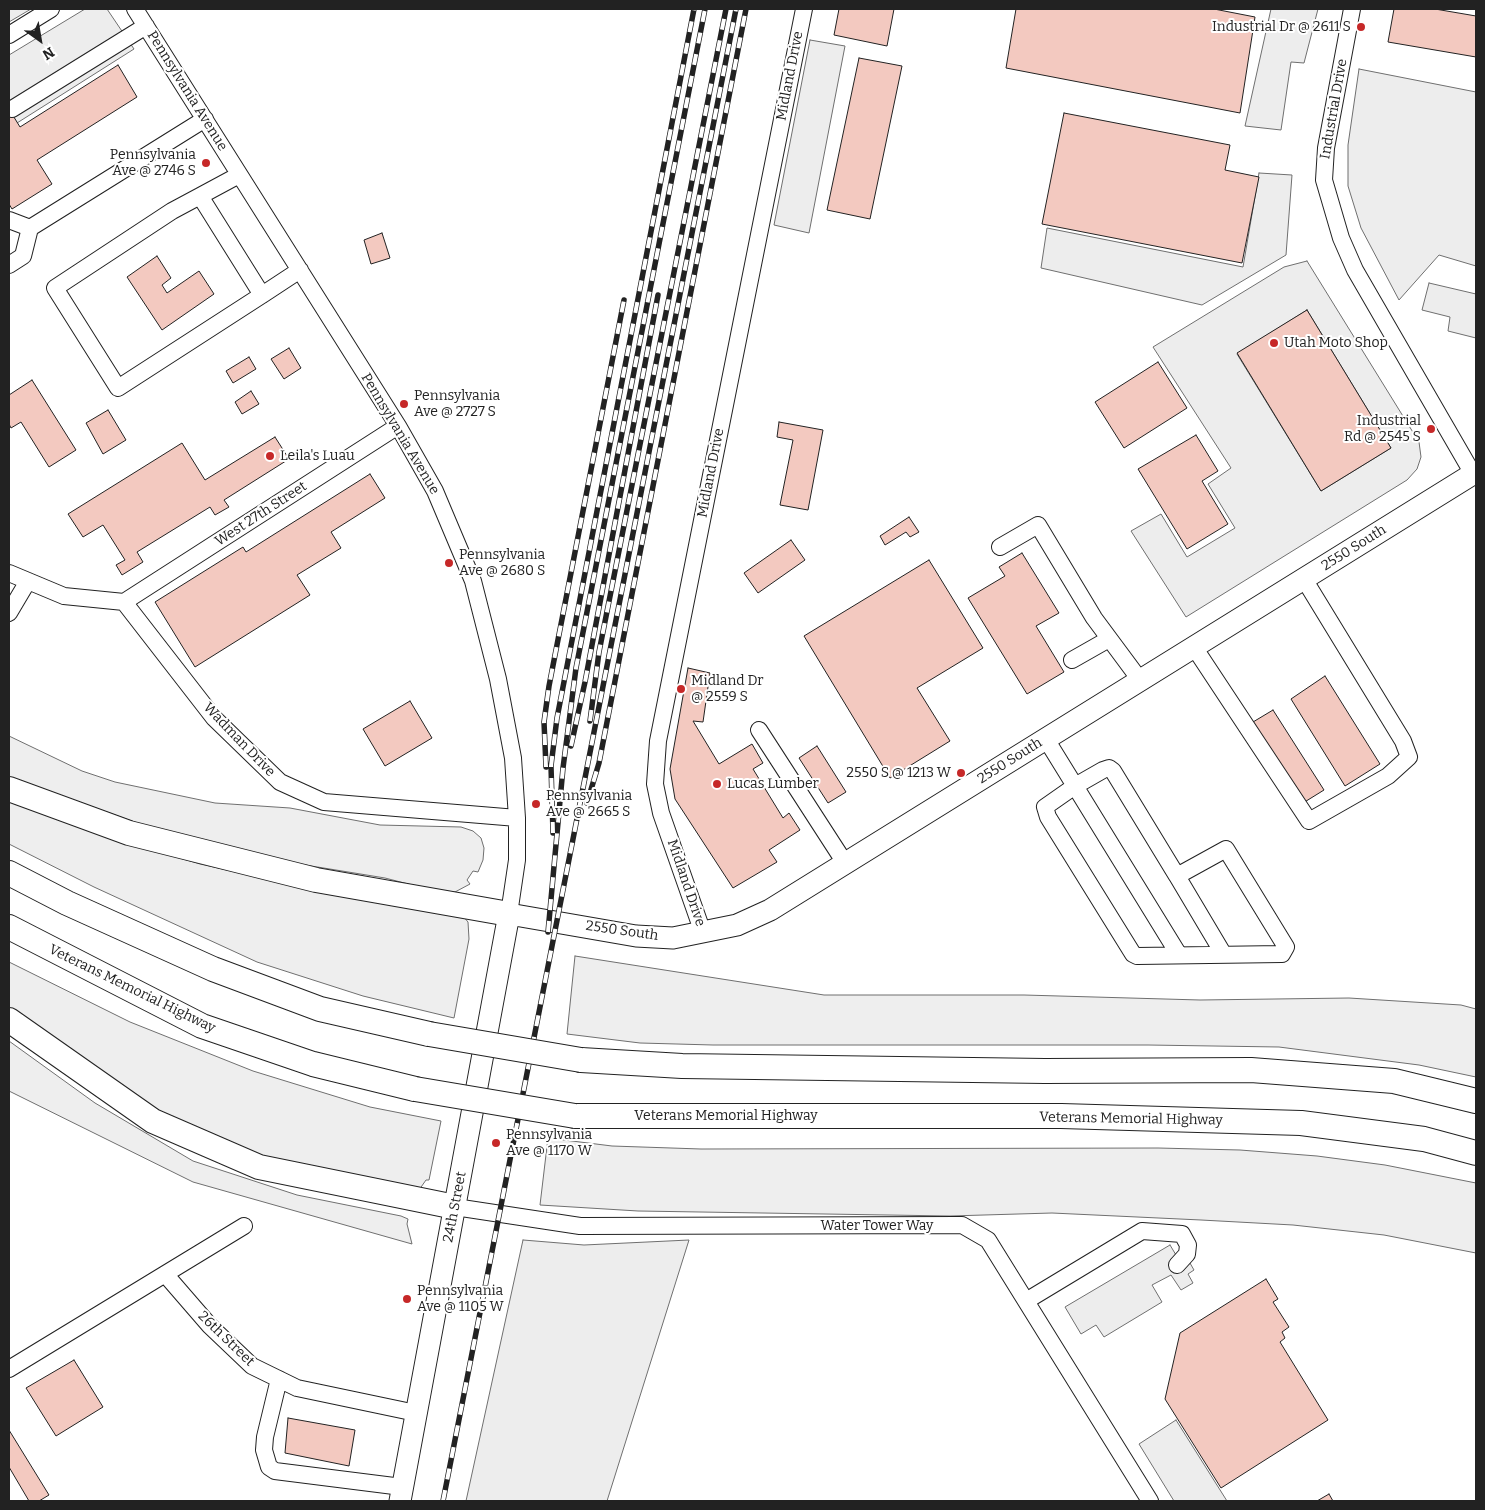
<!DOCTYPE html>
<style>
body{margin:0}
#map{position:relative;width:1485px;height:1510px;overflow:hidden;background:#fff;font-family:Bitter,serif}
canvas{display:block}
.frame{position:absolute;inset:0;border:10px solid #222;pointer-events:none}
.north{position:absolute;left:15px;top:15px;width:50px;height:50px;-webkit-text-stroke:4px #fff;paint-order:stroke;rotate:148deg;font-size:14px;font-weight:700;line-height:20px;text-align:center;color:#222}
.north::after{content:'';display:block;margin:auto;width:18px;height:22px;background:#222;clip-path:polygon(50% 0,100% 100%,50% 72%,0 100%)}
</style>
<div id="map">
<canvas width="1485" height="1510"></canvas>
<div class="frame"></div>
<div class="north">N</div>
</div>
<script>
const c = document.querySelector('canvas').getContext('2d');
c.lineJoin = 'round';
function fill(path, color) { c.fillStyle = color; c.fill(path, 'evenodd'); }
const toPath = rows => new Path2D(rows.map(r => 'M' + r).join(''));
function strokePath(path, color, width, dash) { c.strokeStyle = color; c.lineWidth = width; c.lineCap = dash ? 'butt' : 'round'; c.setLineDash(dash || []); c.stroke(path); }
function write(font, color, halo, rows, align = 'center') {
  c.font = font + ' Bitter,serif'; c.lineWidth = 4; c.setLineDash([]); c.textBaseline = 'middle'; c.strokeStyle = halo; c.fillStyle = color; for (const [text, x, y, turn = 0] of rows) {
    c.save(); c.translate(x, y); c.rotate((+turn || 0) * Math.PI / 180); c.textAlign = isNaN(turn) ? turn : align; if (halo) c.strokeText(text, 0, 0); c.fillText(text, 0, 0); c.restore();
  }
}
const green = toPath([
 [9,736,82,771,115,782,215,803,290,808,380,825,461,827,473,831,481,838,484,848,483,860,478,872,473,871,467,880,470,884,455,892,443,893,385,878,293,863,182,839,9,777,9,736],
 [9,796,140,846,200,864,322,891,463,916,468,922,469,939,454,1018,363,996,257,962,94,887,9,844,9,796],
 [575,956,824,995,1024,995,1200,1000,1349,998,1461,1005,1476,1009,1476,1077,1419,1065,1279,1047,1148,1045,713,1045,640,1043,567,1034,575,956],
 [9,962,130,1022,253,1071,370,1107,441,1121,429,1180,426,1180,419,1190,280,1164,181,1124,151,1107,9,1008,9,962],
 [9,1041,95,1103,193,1161,297,1195,401,1216,408,1219,407,1224,412,1244,193,1182,9,1091,9,1041],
 [548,1138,612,1146,701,1149,1158,1148,1240,1150,1317,1156,1385,1165,1476,1183,1476,1253,1384,1235,1293,1225,1201,1220,1052,1213,950,1216,638,1211,540,1205,548,1138]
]);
fill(green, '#eee');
strokePath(green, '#6f6f6f', 1);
const parking = toPath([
 [9,9,31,9,9,22,9,9],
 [85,9,107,9,134,49,17,123,9,109,9,55,85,9],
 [1271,9,1318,9,1304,63,1291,62,1281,130,1245,126,1271,9],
 [810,40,845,46,809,233,774,225,810,40],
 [1359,69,1476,92,1476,266,1439,255,1399,300,1361,228,1348,186,1348,145,1359,69],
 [1259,173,1292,175,1286,255,1202,305,1041,268,1047,228,1243,267,1259,173],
 [1307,261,1419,442,1421,457,1417,469,1407,480,1186,617,1131,531,1161,514,1187,557,1235,528,1208,484,1231,468,1153,347,1284,267,1307,261],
 [1307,310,1391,448,1321,491,1237,354,1307,310],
 [1429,283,1476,294,1476,338,1448,331,1450,317,1422,310,1429,283],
 [523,1240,584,1245,689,1240,607,1501,466,1501,523,1240],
 [1170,1245,1176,1255,1183,1251,1194,1270,1188,1274,1193,1283,1181,1290,1171,1275,1152,1285,1162,1302,1104,1337,1096,1325,1081,1334,1065,1307,1170,1245],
 [1176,1420,1227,1501,1174,1501,1139,1444,1176,1420]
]);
fill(parking, '#ededed');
strokePath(parking, '#6f6f6f', 1);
const building = toPath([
 [839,9,894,9,887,46,834,35,839,9],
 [1016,9,1214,9,1255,17,1240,113,1006,68,1016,9],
 [1394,9,1435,9,1476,16,1476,57,1388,42,1394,9],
 [859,58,902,66,870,219,827,210,859,58],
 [118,65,137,97,37,160,52,184,12,209,9,204,9,109,20,127,118,65],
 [1064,113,1230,145,1225,170,1259,177,1242,263,1042,224,1064,113],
 [382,233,390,258,371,264,364,240,382,233],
 [157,256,171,278,162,285,167,293,199,271,214,294,162,330,127,277,157,256],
 [1307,310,1391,448,1321,491,1237,353,1307,310],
 [289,348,301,368,284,379,271,359,289,348],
 [249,357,256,369,233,383,226,371,249,357],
 [1158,362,1187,408,1124,448,1095,402,1158,362],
 [32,380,76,450,49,467,21,422,11,428,9,424,9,395,32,380],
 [251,391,259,404,242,414,235,402,251,391],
 [108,410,126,440,103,454,86,423,108,410],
 [779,422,823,430,808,510,780,505,793,440,777,437,779,422],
 [1196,435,1218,471,1202,481,1228,524,1187,549,1138,469,1196,435],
 [275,437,289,459,224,500,229,507,215,515,210,507,137,552,143,562,122,575,116,565,125,560,103,525,83,537,68,514,182,443,205,480,275,437],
 [370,474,385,498,331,532,341,548,297,575,310,595,195,667,155,602,243,547,246,552,370,474],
 [909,517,919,532,910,537,906,532,885,545,880,536,909,517],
 [791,540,805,560,758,593,744,573,791,540],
 [1022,553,1059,613,1036,626,1064,672,1027,694,968,598,1005,576,999,567,1022,553],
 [929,560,983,648,917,688,950,741,890,778,804,636,929,560],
 [688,668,710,673,703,722,693,721,719,764,752,744,763,763,753,769,783,818,789,813,800,830,769,850,777,862,733,888,675,799,670,769,688,668],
 [1325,676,1380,764,1345,786,1291,699,1325,676],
 [410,701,432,738,385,766,363,729,410,701],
 [1273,710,1324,790,1303,803,1253,722,1273,710],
 [817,746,846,792,828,803,799,758,817,746],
 [1266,1279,1278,1299,1273,1302,1289,1327,1282,1332,1285,1338,1280,1342,1328,1420,1221,1488,1165,1399,1180,1333,1266,1279],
 [74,1360,103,1407,56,1436,26,1388,74,1360],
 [288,1418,355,1430,349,1466,285,1453,288,1418],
 [9,1430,49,1495,39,1501,29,1501,9,1467,9,1430],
 [1329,1494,1333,1501,1317,1501,1329,1494]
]);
fill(building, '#f3c9c0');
strokePath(building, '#222', 1);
const minor = toPath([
 [135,9,398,426,435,491,473,581,498,679,513,758,517,818,517,860,509,914],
 [1352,9,1326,148,1324,180,1341,238,1355,270,1473,474],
 [9,35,51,9],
 [12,109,146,26],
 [239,175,200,196,262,295,300,270],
 [200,196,172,211,55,288,118,388,262,295],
 [9,220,30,228,205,119],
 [9,265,23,256,30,228],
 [1000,547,1038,525,1094,618,1140,680],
 [9,573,64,596,124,602,214,718,280,782,324,802,517,818],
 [124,602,398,426],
 [9,613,28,581],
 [1194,647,1309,821,1388,776,1409,757,1403,741,1304,579],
 [1072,660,1109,639],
 [759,730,845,863],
 [1046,739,1075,786,1045,807,1048,817,1133,954,1137,956,1282,954,1286,947,1226,849,1177,876,1113,771,1109,768,1103,770,1075,786,1179,955],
 [1177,876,1224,955],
 [703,933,661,813,655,784,658,741,804,9],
 [455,1207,580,1226,962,1225,988,1240,1150,1501],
 [165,1274,210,1326,252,1366,297,1388,416,1413],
 [1026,1301,1142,1231,1182,1234,1188,1245,1187,1254,1177,1265],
 [9,1369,244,1226],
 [279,1379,265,1437,264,1450,269,1467,275,1471,402,1487]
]);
const major = toPath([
 [400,1501,509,914,636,936,673,938,737,925,770,910,1476,472]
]);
const highway = toPath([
 [9,789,129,833,316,880,509,914],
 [9,873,67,903,213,969,320,1009,429,1034],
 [9,927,202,1026,313,1064,415,1089],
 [9,1020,153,1121,259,1167,455,1207],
 [581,1060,682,1066,1045,1071,1251,1070,1394,1081,1476,1101],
 [575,1116,1061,1116,1301,1123,1424,1139,1476,1153]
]);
strokePath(minor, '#222', 18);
strokePath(major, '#222', 23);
strokePath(highway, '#222', 26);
strokePath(minor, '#fff', 16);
strokePath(major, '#fff', 21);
strokePath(highway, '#fff', 24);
const rail = toPath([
 [590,721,599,652,726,9],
 [571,746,585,682,658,295],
 [546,767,544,722,549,686,624,300],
 [587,803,599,763,746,9],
 [553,833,551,766,557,718,694,9],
 [548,932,563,768,576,668,705,9],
 [443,1501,736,9]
]);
strokePath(rail, '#222', 5.5);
strokePath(rail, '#fff', 4, [11]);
const highwayBridge = toPath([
 [429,1034,581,1060],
 [415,1089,575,1116]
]);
strokePath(highwayBridge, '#222', 26, []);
strokePath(highwayBridge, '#fff', 24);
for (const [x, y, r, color] of [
 [1361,27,5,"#c62828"],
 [206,163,5,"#c62828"],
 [1274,343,5,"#c62828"],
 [404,404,5,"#c62828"],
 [1431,429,5,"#c62828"],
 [270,456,5,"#c62828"],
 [449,563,5,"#c62828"],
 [681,689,5,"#c62828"],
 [961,773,5,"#c62828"],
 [717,784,5,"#c62828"],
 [536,804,5,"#c62828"],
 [496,1143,5,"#c62828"],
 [407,1299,5,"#c62828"]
]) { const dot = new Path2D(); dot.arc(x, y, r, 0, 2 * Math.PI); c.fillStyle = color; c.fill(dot); strokePath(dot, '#fff', 2); }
write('14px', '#222', '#fff', [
 ["Industrial Dr @ 2611 S",1351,27,"right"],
 ["Pennsylvania",196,155,"right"],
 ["Ave @ 2746 S",196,171,"right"],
 ["Utah Moto Shop",1284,343],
 ["Pennsylvania",414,396],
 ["Ave @ 2727 S",414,412],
 ["Industrial",1421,421,"right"],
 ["Rd @ 2545 S",1421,437,"right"],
 ["Leila's Luau",280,456],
 ["Pennsylvania",459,555],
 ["Ave @ 2680 S",459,571],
 ["Midland Dr",691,681],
 ["@ 2559 S",691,697],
 ["2550 S @ 1213 W",951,773,"right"],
 ["Lucas Lumber",727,784],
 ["Pennsylvania",546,796],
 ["Ave @ 2665 S",546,812],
 ["Pennsylvania",506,1135],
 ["Ave @ 1170 W",506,1151],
 ["Pennsylvania",417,1291],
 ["Ave @ 1105 W",417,1307]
], 'left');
write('14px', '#222', '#fff', [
 ["Midland Drive",790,76,-79],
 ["Pennsylvania Avenue",187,91,58],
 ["Industrial Drive",1334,109,-80],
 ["Pennsylvania Avenue",400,434,59],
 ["Midland Drive",711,473,-79],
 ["West 27th Street",261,514,-33],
 ["2550 South",1354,548,-32],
 ["Wadman Drive",239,740,46],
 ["2550 South",1010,761,-32],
 ["Midland Drive",686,883,71],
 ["2550 South",622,931,8],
 ["Veterans Memorial Highway",132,989,26],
 ["Veterans Memorial Highway",726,1116],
 ["Veterans Memorial Highway",1131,1119,1],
 ["24th Street",455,1207,-79],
 ["Water Tower Way",877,1226],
 ["26th Street",226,1339,44]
]);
</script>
